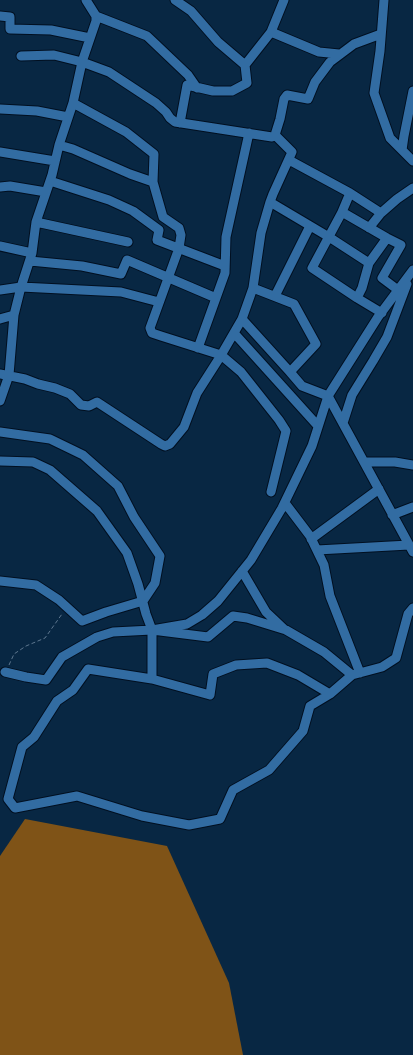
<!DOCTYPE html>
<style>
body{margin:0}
canvas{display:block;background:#082743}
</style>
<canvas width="413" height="1055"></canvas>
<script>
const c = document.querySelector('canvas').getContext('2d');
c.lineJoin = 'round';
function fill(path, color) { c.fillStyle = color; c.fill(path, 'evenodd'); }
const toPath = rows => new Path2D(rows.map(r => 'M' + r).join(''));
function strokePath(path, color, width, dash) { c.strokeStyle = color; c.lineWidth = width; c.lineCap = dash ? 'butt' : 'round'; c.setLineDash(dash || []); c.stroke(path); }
fill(toPath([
 [25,819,167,846,229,983,243,1055,0,1055,0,856]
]), '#7f5317');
const minor = toPath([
 [175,0,191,11,218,42,245,65,271,32],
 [284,0,271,32,319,52,339,54],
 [384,0,380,51,374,93,390,138,413,161],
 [0,16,10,17,10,29,51,30,90,38],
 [96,16,147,36,188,75,197,88],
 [21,56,54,55,82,62,109,72,156,103,166,112,170,118,175,122,272,137,275,135,280,119,284,99,287,95,308,99,315,82,330,62,354,44,381,34],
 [73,103,126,132,154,154,153,182,163,217,179,228,181,235,179,248,150,328,152,333,161,336,221,355,241,372,279,420,286,431,271,492],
 [0,109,37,111,68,117],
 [180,123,187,85,213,91,232,91,247,83,245,65],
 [59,145,73,149,130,174,153,182],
 [402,150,404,136,413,91],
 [0,152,55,161],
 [289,160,350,193,342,212,387,238,369,263,362,288,357,298,382,313],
 [50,181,109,200,133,211,159,230,157,240,225,266],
 [0,187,10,186,46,192],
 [350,193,381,213,369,228],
 [270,202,329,237,369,263],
 [342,212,312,268,357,298],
 [381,213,397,199,413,188],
 [36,222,128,242],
 [387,238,401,245,382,278,398,290],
 [0,246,32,253],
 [30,261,82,266,121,274,127,260,216,298],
 [413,270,378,317,328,396,312,446,282,508,251,560,218,601,202,615,187,624,152,630,152,679,88,669,73,690,57,701,34,737,22,747,8,799,15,808,77,796,142,816,189,825,220,819,233,790,269,770,303,731,310,706,330,694,352,675,382,667,396,658,408,614,413,608],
 [253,288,294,304,316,344,290,372,302,386,328,396,413,552],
 [0,290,21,287,121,292,159,302],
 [275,296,310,226],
 [0,319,14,315],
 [242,319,290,372],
 [234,333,318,426],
 [198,348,225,273,226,237,249,133],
 [0,374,25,379,38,384,55,388,70,394,81,405,89,406,97,402,161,444,165,446,170,444,184,427,197,393,220,357,242,319,253,288,261,233,270,202,273,194,292,152,275,135],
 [0,401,9,375,14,315,21,287,32,253,36,222,52,175,59,145,73,103,82,62,96,21,96,16,86,0],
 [343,423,352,395,373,361,387,337,407,284],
 [0,432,50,439,83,455,118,486,134,517,160,556,155,583,143,601,106,612,82,621,59,600,36,585,0,581],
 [0,461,33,462,50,470,97,511,127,553,138,584,146,614,152,630],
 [364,462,395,462,413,465],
 [285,503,310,536,324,565,330,596,360,673],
 [392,515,413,507],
 [311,539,379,489],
 [317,550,409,545],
 [242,571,266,612,284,629],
 [5,672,26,677,46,680,62,657,97,637,113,632,152,630,208,637,233,616,247,618,286,630,324,652,352,675],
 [152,679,210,695,213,674,236,665,267,663,298,675,330,694]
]);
strokePath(minor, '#010f20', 11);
strokePath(toPath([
 [9,665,14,654,26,646,45,638,62,614]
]), '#5d768e', 1, [4, 2.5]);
strokePath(minor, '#326ca2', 9);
</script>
